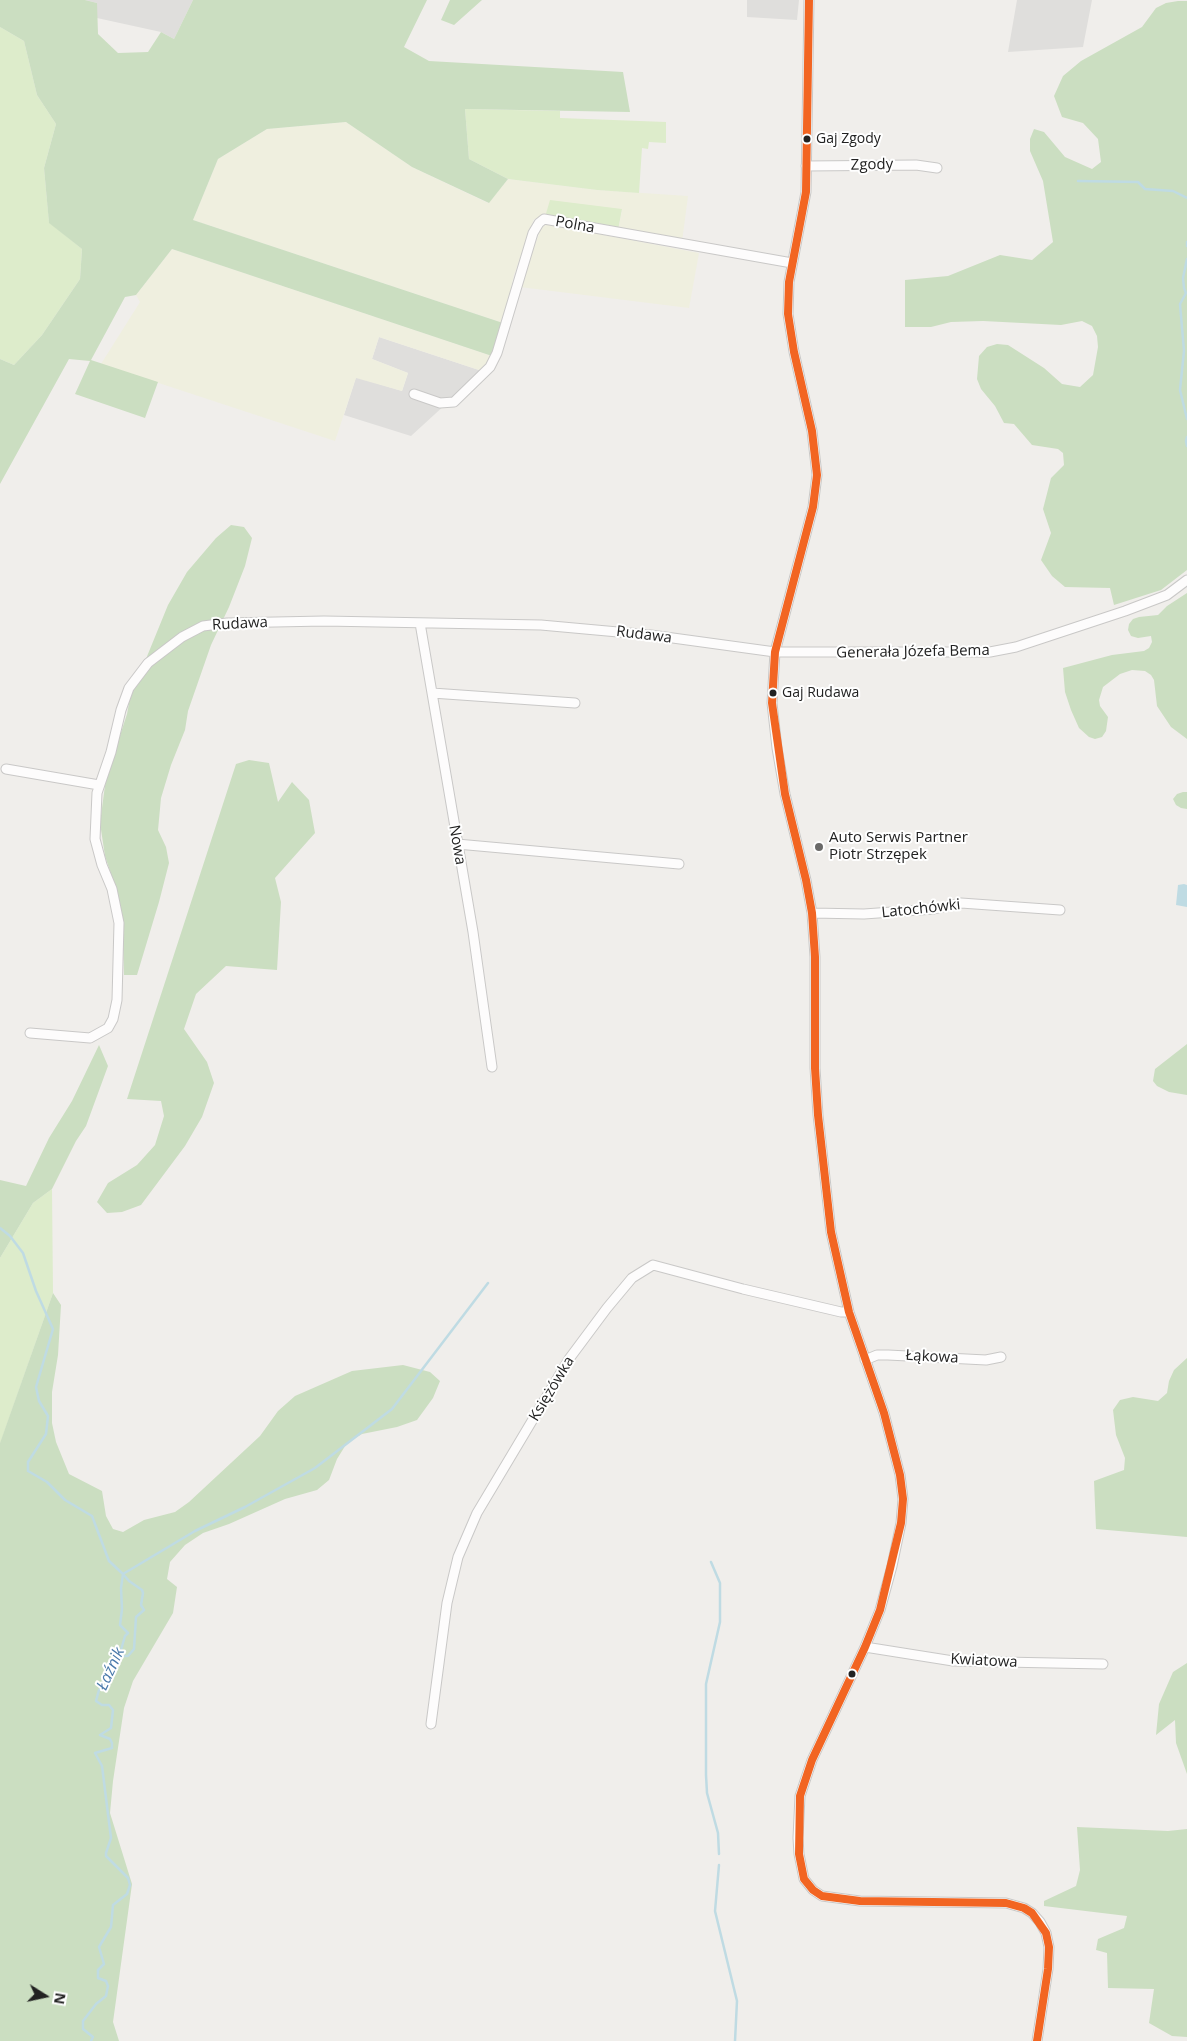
<!DOCTYPE html>
<meta charset="utf-8">
<style>
body{margin:0}
#map{position:relative;width:1187px;height:2041px;overflow:hidden;background:#f0eeeb;font-family:"Open Sans",sans-serif}
canvas{display:block}
.north{position:absolute;left:20px;top:1971px;width:50px;height:50px;-webkit-text-stroke:4px #fff;paint-order:stroke;rotate:100deg;font-size:14px;font-weight:700;line-height:20px;text-align:center;color:#222}
.north::after{content:'';display:block;margin:auto;width:18px;height:22px;background:#222;clip-path:polygon(50% 0,100% 100%,50% 72%,0 100%)}
</style>
<div id="map">
<canvas width="1187" height="2041"></canvas>
<div class="north">N</div>
</div>
<script>
const c = document.querySelector('canvas').getContext('2d');
c.lineJoin = 'round';
function fill(path, color) { c.fillStyle = color; c.fill(path, 'evenodd'); }
const toPath = rows => new Path2D(rows.map(r => 'M' + r).join(''));
function strokePath(path, color, width, dash) { c.strokeStyle = color; c.lineWidth = width; c.lineCap = dash ? 'butt' : 'round'; c.setLineDash(dash || []); c.stroke(path); }
function write(font, color, halo, rows, align = 'center') {
  c.font = font + ' "Open Sans",sans-serif'; c.lineWidth = 4; c.setLineDash([]); c.textBaseline = 'middle'; c.strokeStyle = halo; c.fillStyle = color; for (const [text, x, y, turn = 0] of rows) {
    c.save(); c.translate(x, y); c.rotate((+turn || 0) * Math.PI / 180); c.textAlign = isNaN(turn) ? turn : align; if (halo) c.strokeText(text, 0, 0); c.fillText(text, 0, 0); c.restore();
  }
}
fill(toPath([
 [85,0,193,0,174,39,161,32,97,18,97,3],
 [747,0,799,0,797,20,747,17],
 [1017,0,1092,0,1083,47,1008,52],
 [379,337,482,371,411,436,344,415,356,377,402,391,408,373,372,359]
]), '#dfdedc');
fill(toPath([
 [346,122,412,167,488,203,508,179,597,190,688,196,682,242,618,230,622,210,534,219,514,275,503,323,193,220,218,159,267,129],
 [547,224,699,253,689,308,520,287,541,228],
 [172,249,492,356,482,371,379,337,372,359,408,373,402,391,356,378,335,441,101,364,140,302,136,295]
]), '#efefdf');
fill(toPath([
 [0,27,24,41,37,95,56,124,44,168,49,222,82,249,80,279,42,335,14,365,0,359],
 [465,109,560,111,560,118,666,122,666,143,649,142,648,149,642,148,639,193,597,190,508,179,469,159],
 [550,200,622,209,618,230,545,217],
 [52,1189,53,1293,0,1444,0,1258,33,1203]
]), '#ddeccb');
fill(toPath([
 [0,0,85,0,97,3,98,34,118,53,148,52,161,32,174,39,193,0,427,0,404,47,429,61,623,72,630,112,465,109,469,159,508,179,489,203,412,167,346,122,267,129,218,159,193,220,503,323,492,356,172,249,136,295,125,297,91,360,158,382,145,418,75,394,90,361,69,359,0,484,0,359,14,365,42,335,80,279,82,249,49,223,44,168,56,124,37,95,24,41,0,27],
 [450,0,482,0,454,25,441,20],
 [1178,1,1187,1,1187,570,1161,590,1114,605,1110,588,1065,587,1052,576,1041,560,1051,533,1043,509,1051,478,1064,465,1063,453,1058,449,1032,445,1014,424,1004,423,995,406,981,389,977,379,979,356,987,347,997,344,1008,345,1044,368,1062,384,1080,387,1093,375,1098,347,1097,336,1092,326,1082,321,1061,325,983,321,951,322,931,327,905,327,905,280,948,276,1000,255,1032,260,1053,242,1043,181,1030,151,1030,139,1034,129,1044,132,1065,157,1092,169,1101,162,1098,139,1083,123,1062,117,1054,96,1063,76,1081,61,1142,27,1156,8,1166,3],
 [231,525,244,527,252,538,245,566,229,607,211,645,188,711,185,730,171,765,161,798,158,830,166,847,169,863,159,902,137,975,124,975,123,938,114,883,105,856,100,823,106,778,127,714,130,698,168,605,187,572,216,538],
 [1187,593,1187,739,1171,727,1157,706,1154,680,1151,675,1145,671,1132,670,1120,674,1103,687,1099,700,1100,706,1108,717,1106,731,1102,737,1095,739,1089,737,1079,728,1071,710,1065,692,1063,668,1112,655,1144,651,1149,648,1152,642,1151,636,1138,638,1131,636,1128,630,1129,624,1133,619,1139,617,1158,615,1167,606],
 [249,760,269,763,278,802,292,782,309,800,315,833,275,878,281,902,277,970,226,966,196,994,184,1029,207,1062,214,1083,202,1117,185,1146,141,1205,122,1212,107,1213,97,1202,108,1183,137,1165,155,1145,164,1116,161,1101,127,1099,236,764],
 [1183,792,1187,792,1187,809,1181,808,1176,805,1173,799,1177,794],
 [1187,1044,1187,1095,1169,1092,1157,1086,1153,1081,1155,1069],
 [99,1045,108,1066,86,1126,76,1141,52,1189,33,1203,0,1258,0,1180,26,1186,49,1138,72,1101],
 [53,1293,61,1305,58,1355,52,1392,52,1423,56,1442,69,1474,102,1491,106,1516,113,1529,123,1532,144,1520,175,1512,189,1502,260,1436,278,1411,295,1396,352,1371,403,1365,430,1372,440,1381,433,1398,417,1420,397,1427,362,1434,347,1443,337,1459,329,1480,317,1490,285,1499,229,1524,203,1533,185,1545,170,1562,167,1579,177,1587,173,1613,133,1681,124,1708,113,1781,110,1813,132,1884,113,2022,119,2041,0,2041,0,1443],
 [1187,1358,1187,1537,1096,1529,1094,1481,1124,1470,1125,1458,1116,1435,1113,1410,1120,1400,1133,1397,1158,1401,1167,1393,1169,1381,1174,1370],
 [1187,1663,1187,1774,1176,1743,1175,1720,1156,1735,1159,1704,1173,1672],
 [1077,1827,1168,1831,1187,1829,1187,2037,1172,2036,1149,2023,1154,1989,1108,1988,1107,1953,1096,1950,1098,1939,1124,1928,1127,1916,1044,1906,1044,1901,1076,1886,1080,1870]
]), '#cbdec1');
fill(toPath([
 [1184,884,1187,885,1187,907,1176,905,1178,885]
]), '#bfdbe3');
strokePath(toPath([
 [1078,181,1138,182,1145,189,1173,191,1187,198],
 [1187,242,1187,246],
 [1187,259,1183,278,1184,288,1186,293,1180,304,1184,351,1180,390,1187,419],
 [1187,437,1186,441,1187,446],
 [0,1228,10,1236,23,1253,36,1291,53,1329,36,1387,39,1401,48,1416,46,1434,28,1462,28,1471,47,1482,65,1500,92,1516,109,1561,123,1574,121,1588,122,1609,120,1625,128,1633,125,1636,121,1650,106,1684,99,1690,96,1701,102,1705,109,1705,113,1710,111,1728,100,1735,110,1739,112,1743,112,1748,95,1753,102,1766,111,1838,106,1853,106,1856,128,1878,130,1885,127,1894,113,1905,111,1927,99,1947,104,1964,98,1970,98,1978,106,1981,108,1986,106,1996,96,2004,83,2021,83,2029,93,2037,91,2041],
 [711,1562,720,1583,720,1622,706,1684,706,1775,707,1793,718,1833,719,1854],
 [118,1656,128,1656,134,1649,136,1617,144,1610,141,1605,143,1593,142,1590,129,1581,123,1574,195,1531,245,1507,315,1468,392,1409,488,1283],
 [719,1865,715,1911,737,2001,735,2041]
]), '#bfdbe3', 2.5);
const minor = toPath([
 [809,0,806,192,789,282,788,314,794,352,812,431,817,475,813,507,775,652,772,703,777,748,785,794,806,880,812,913,815,957,815,1068,818,1115,831,1232,849,1312,884,1413,900,1475,903,1499,901,1523,892,1566,880,1610,865,1647,812,1760,800,1796,798,1838,799,1854,804,1879,813,1890,822,1896,860,1901,1006,1903,1024,1908,1032,1913,1040,1922,1046,1933,1049,1947,1048,1969,1037,2041],
 [806,166,916,165,937,168],
 [414,394,440,403,454,402,490,367,497,353,533,233,539,223,544,219,792,263],
 [420,623,473,932,492,1067],
 [432,693,575,703],
 [6,769,99,785],
 [457,844,679,864],
 [812,913,864,914,934,909,961,903,1060,910],
 [30,1033,90,1038,108,1028,113,1019,117,1000,119,923,112,889,102,865,95,839,97,793,111,752,121,710,129,688,148,663,182,637,203,626,227,623,324,621,541,625,651,635,775,652,990,652,1016,647,1125,611,1167,595,1187,580],
 [865,1360,877,1355,888,1355,986,1360,1001,1357],
 [865,1647,953,1661,1103,1664],
 [431,1724,447,1603,458,1557,477,1513,569,1359,607,1308,632,1278,653,1265,743,1289,841,1312,849,1312]
]);
strokePath(minor, '#c9c8c7', 11);
strokePath(minor, '#fdfcfc', 9);
strokePath(toPath([
 [809,0,806,192,789,282,788,314,794,352,812,431,817,475,813,507,775,652,772,703,785,794,806,880,812,913,815,957,815,1068,818,1115,831,1232,849,1312,884,1413,900,1475,903,1499,901,1523,880,1610,865,1647,812,1760,800,1796,799,1854,804,1879,813,1890,822,1896,860,1901,1006,1903,1024,1908,1032,1913,1046,1933,1049,1947,1048,1969,1037,2041]
]), '#f26522', 8);
for (const [x, y, r, color] of [
 [807,139,4.5,"#222"],
 [773,693,4.5,"#222"],
 [819,847,5,"#6a6968"],
 [852,1674,4.5,"#222"]
]) { const dot = new Path2D(); dot.arc(x, y, r, 0, 2 * Math.PI); c.fillStyle = color; c.fill(dot); strokePath(dot, '#fff', 2); }
write('14px', '#222', '#fff', [
 ["Gaj Zgody",816,139],
 ["Gaj Rudawa",782,693]
], 'left');
write('15px', '#222', '#fff', [
 ["Zgody",872,165,-1],
 ["Polna",575,225,10],
 ["Rudawa",240,624,-3],
 ["Rudawa",644,635,7],
 ["Generała Józefa Bema",913,652,-1],
 ["Nowa",457,845,80],
 ["Latochówki",921,909,-6],
 ["Łąkowa",932,1357,3],
 ["Księżówka",552,1389,-59],
 ["Kwiatowa",984,1661,3]
]);
write('15px', '#222', '#fff', [
 ["Auto Serwis Partner",829,838],
 ["Piotr Strzępek",829,855]
], 'left');
write('italic 16px', '#4a7aab', '#fff', [
 ["Łaźnik",111,1669,-65]
]);
</script>
